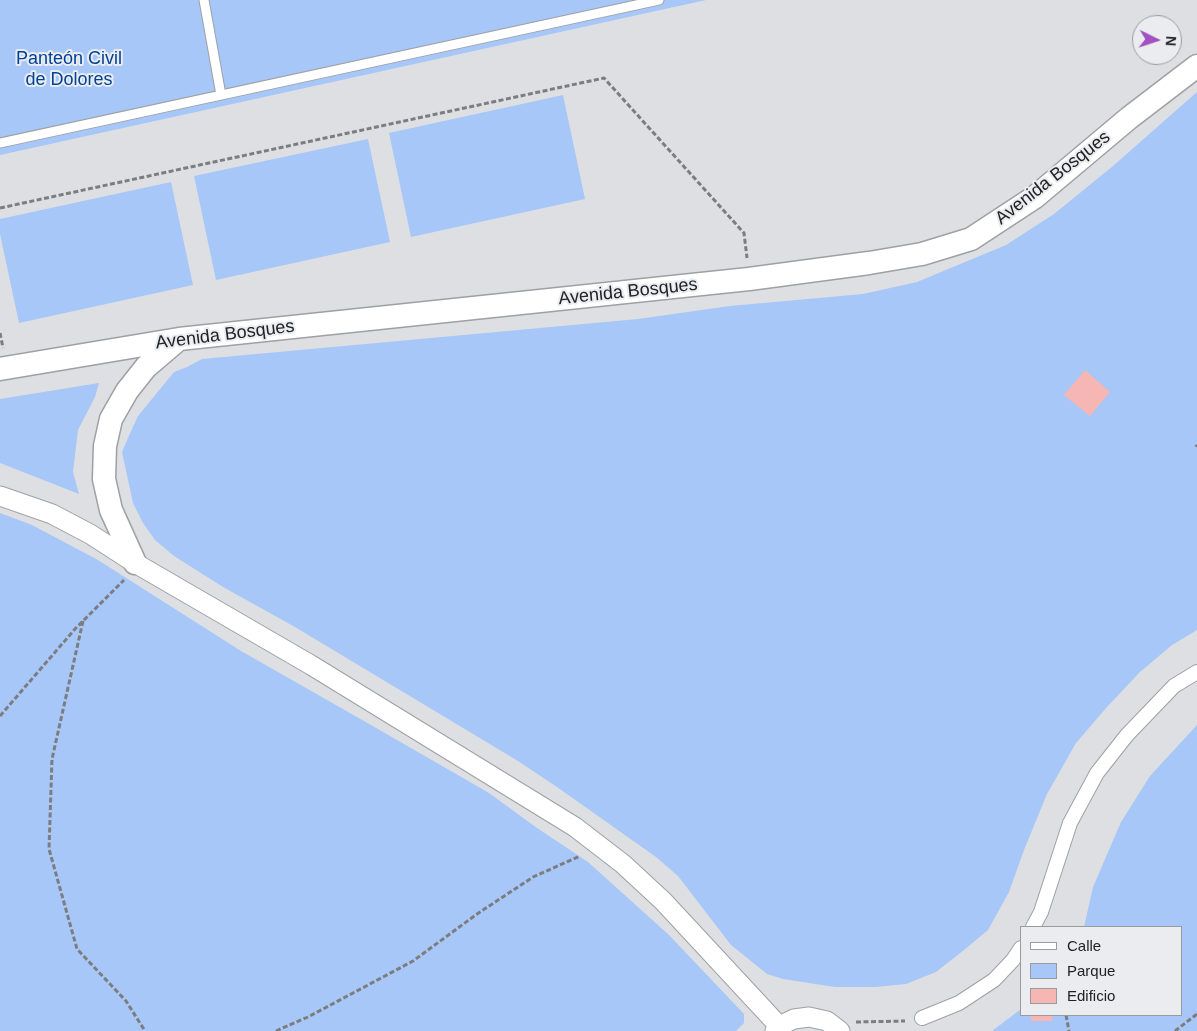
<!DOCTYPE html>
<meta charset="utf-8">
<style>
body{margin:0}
#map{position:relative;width:1197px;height:1031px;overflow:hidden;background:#dddfe2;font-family:Helvetica,sans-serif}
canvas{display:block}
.legend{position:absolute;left:1020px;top:926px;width:162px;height:90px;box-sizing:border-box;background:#eaecef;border:1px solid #9a9b9d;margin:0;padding:6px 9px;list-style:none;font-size:15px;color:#212223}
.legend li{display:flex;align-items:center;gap:10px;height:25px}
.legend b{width:25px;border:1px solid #9a9b9d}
.north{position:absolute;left:1132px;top:15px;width:50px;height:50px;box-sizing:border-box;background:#eaecef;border:1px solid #9a9b9d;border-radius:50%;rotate:94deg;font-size:14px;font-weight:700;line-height:20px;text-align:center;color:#212223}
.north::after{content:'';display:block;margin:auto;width:18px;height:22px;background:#a251c1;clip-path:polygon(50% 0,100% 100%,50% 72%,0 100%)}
</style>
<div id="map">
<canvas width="1197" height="1031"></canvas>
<ul class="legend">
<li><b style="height:6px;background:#fff"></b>Calle</li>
<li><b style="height:14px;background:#a7c7f8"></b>Parque</li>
<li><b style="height:14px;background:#f6b7b4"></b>Edificio</li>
</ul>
<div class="north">N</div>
</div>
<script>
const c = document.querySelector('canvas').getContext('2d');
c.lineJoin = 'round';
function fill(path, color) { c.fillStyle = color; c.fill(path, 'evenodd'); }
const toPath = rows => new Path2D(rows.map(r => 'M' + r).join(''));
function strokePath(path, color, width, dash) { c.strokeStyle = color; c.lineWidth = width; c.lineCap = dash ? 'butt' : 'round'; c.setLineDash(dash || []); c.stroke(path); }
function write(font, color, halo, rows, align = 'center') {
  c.font = font + ' Helvetica,sans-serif'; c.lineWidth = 4; c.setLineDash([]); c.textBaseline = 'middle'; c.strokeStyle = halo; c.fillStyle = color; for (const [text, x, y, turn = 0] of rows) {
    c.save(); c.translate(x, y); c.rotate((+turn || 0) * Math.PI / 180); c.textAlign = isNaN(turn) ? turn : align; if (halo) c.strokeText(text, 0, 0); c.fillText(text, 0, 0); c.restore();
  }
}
fill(toPath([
 [0,0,706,0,0,155],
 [1197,92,1197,630,1172,645,1140,672,1107,707,1076,743,1047,794,1024,850,1009,892,988,930,964,950,936,972,906,984,876,987,835,987,783,979,767,974,731,945,678,876,656,857,557,787,518,761,295,627,223,587,174,556,155,540,143,523,133,503,122,452,131,431,138,416,174,372,187,367,202,359,638,319,730,306,863,294,917,282,1006,245,1054,214,1113,166],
 [563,95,585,199,411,237,389,133],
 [368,139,390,242,216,280,194,176],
 [171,182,193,285,19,323,0,234,0,219],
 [99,383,95,397,78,430,73,472,79,494,0,463,0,399],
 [0,513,32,525,98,560,241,651,371,725,489,793,537,828,588,862,669,935,744,1014,744,1023,736,1031,0,1031],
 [1197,725,1197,1031,992,1031,1021,1009,1021,1015,1181,1015,1181,927,1084,927,1093,887,1121,822,1150,776]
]), '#a7c7f8');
fill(toPath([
 [1085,370,1110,392,1090,416,1064,395],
 [1031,1015,1053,1015,1052,1021,1031,1021]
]), '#f6b7b4');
const service = toPath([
 [204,0,221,95],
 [0,143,659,0]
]);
const pedestrian = toPath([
 [1033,927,1041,912,1070,823,1097,773,1127,735,1174,686,1197,672],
 [922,1018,959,1003,994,980,1013,960,1021,948]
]);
const minor = toPath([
 [0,496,52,514,90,534,135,563,311,665,575,827,623,864,663,901,779,1026],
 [775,1031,779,1026,794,1019,809,1017,827,1021,840,1031]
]);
const tertiary = toPath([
 [0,369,179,339,749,279,869,263,922,254,971,239,1035,197,1129,118,1197,66],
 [135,563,111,510,104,479,105,446,111,419,127,391,146,367,179,339]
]);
strokePath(service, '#9ea0a3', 11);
strokePath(pedestrian, '#9ea0a3', 16);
strokePath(minor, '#9ea0a3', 21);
strokePath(tertiary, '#9ea0a3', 25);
strokePath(toPath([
 [0,208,604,78,744,233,747,258],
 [0,333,3,348],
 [1196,447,1197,445],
 [83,621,52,759,49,849,77,949,126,1001,145,1031],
 [0,716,75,629,124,580],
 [1066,1015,1069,1031],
 [856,1022,905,1021],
 [276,1031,308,1017,413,961,477,914,533,877,580,856],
 [1175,1031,1197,1014]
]), '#7c7d7f', 3, [5, 2.5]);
strokePath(service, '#fff', 9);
strokePath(pedestrian, '#fff', 14);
strokePath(minor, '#fff', 19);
strokePath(tertiary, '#fff', 22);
write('18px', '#004298', '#eaecef', [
 ["Panteón Civil",69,59],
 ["de Dolores",69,80]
]);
write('18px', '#212223', '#eaecef', [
 ["Avenida Bosques",1053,178,-38],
 ["Avenida Bosques",628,292,-6],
 ["Avenida Bosques",225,335,-7]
]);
</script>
